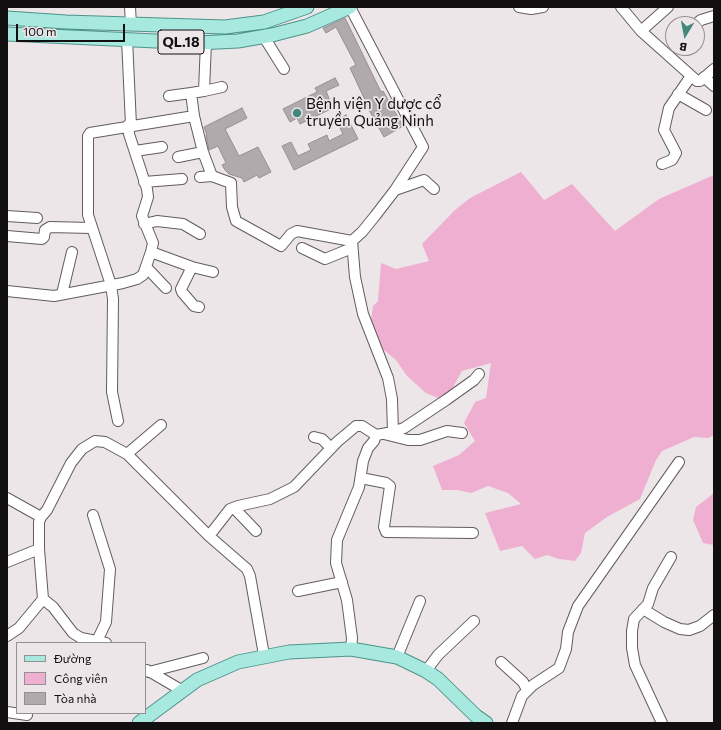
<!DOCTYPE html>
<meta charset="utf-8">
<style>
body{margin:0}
#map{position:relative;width:721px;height:730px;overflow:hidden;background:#ede6e9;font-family:Commissioner,sans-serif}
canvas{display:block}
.frame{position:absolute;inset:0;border:8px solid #120f10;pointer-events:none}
.legend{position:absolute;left:16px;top:642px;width:130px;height:72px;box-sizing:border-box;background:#ede6e9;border:1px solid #959092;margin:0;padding:5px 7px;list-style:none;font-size:12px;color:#120f10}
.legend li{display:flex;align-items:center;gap:8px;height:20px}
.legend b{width:20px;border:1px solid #959092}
.north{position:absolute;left:665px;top:16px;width:40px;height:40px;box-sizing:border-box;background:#ede6e9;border:1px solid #959092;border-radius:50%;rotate:190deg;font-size:11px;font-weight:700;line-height:16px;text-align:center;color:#120f10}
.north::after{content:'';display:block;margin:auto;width:14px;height:18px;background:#43887d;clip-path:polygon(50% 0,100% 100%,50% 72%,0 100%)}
.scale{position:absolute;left:16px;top:24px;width:109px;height:18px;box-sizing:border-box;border:2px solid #120f10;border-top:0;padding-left:5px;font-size:12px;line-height:14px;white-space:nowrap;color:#120f10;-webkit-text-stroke:3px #ede6e9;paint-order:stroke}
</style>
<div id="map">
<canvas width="721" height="730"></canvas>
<div class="frame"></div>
<ul class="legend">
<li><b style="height:5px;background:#a7e9df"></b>Đường</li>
<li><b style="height:11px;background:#eeafd0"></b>Công viên</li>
<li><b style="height:11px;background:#b0aaad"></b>Tòa nhà</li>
</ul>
<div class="north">B</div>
<div class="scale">100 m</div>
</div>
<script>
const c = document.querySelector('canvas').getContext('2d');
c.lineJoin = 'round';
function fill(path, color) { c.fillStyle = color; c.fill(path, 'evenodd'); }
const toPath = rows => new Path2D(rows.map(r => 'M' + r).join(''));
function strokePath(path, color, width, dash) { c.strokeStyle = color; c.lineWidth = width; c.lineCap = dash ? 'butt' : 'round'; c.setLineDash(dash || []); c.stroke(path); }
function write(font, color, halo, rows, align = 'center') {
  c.font = font + ' Commissioner,sans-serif'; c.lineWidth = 3.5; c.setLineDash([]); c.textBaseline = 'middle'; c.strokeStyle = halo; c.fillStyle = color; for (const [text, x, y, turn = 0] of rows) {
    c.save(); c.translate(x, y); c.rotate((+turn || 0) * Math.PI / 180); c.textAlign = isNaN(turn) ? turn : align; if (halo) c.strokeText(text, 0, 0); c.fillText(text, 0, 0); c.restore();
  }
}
fill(toPath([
 [521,172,544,200,572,184,615,231,659,199,714,175,714,435,708,438,694,437,662,451,656,460,640,499,607,517,585,533,581,553,575,561,559,559,547,555,535,559,522,546,500,551,485,513,521,504,508,493,488,486,471,493,457,490,442,490,433,466,459,455,475,441,464,423,475,402,486,398,491,363,462,371,452,389,443,400,426,393,407,376,396,360,378,345,371,320,373,306,378,301,381,263,396,269,429,261,422,244,455,210,470,198],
 [714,493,714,545,703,543,693,520,696,507]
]), '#eeafd0');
const building = toPath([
 [345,18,381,92,383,91,403,126,384,137,364,101,365,100,350,68,356,65,336,27,326,33,323,28,345,18],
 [335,78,339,85,326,91,333,108,300,124,297,118,290,122,283,109,317,92,315,88,335,78],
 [242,108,247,118,225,129,239,156,258,147,271,172,259,178,257,175,244,182,242,178,229,174,225,170,222,165,226,163,218,146,209,150,206,135,207,135,204,127,242,108],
 [346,115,358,139,294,170,282,146,291,142,298,156,311,150,308,144,327,135,329,141,343,134,336,120,346,115]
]);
fill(building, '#b0aaad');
strokePath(building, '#958f92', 1);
const minor = toPath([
 [130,7,131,25],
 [350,7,423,147,395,190,375,216,362,232,352,241,355,277,363,314,388,378,392,399,393,432,376,435,374,441,368,448,363,461,359,487,337,540,336,563,347,600,352,638,351,649],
 [519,7,531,9,543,7],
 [621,7,641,31,697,81,700,81,714,69],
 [696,24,701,20,714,16],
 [641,31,668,7],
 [264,37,284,69],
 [127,39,131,125],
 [206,42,204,91,191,93,194,116,203,152,212,176,231,183,232,207,236,221,281,246,291,234,297,231,352,241],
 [704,77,714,86],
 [204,91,222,87],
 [678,94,706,110],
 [169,96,191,93],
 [128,125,129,134,147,189,148,197,142,216,153,243,151,252],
 [135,151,162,147],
 [178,157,203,152],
 [662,164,672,160,676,153,664,130,669,108,691,76],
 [200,177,212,176],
 [144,182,182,179],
 [395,190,424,180,434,189],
 [7,216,37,218],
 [144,224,157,221,183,224,200,234],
 [7,236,42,239,44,237,45,230,50,227,91,228],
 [302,248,325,259,352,248],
 [146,267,166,288],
 [192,267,181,289,182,292,194,306,199,307],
 [7,291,54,296,123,283,137,279,143,275,151,252,192,267,213,272],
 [62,294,72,252],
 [118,421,112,392,113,299,111,285,88,215,88,136,90,133,194,116],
 [393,432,404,428,446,400,474,380,479,374],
 [384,434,408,440,420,440,447,431,462,433],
 [314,437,322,439,331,448],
 [127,454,161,425],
 [361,478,386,483,390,486,384,527,386,532,473,533],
 [7,498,41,517],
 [234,508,256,531],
 [93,515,110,569,106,622,97,641],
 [209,536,230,509,238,506,270,499,294,487,337,442,356,426,362,426,376,435],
 [7,562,39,549],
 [298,591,342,582],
 [643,609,664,622,680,629,689,630,700,626,714,615],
 [7,636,19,628,43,599],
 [106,643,81,638,73,633,53,607,43,599,39,549,39,522,41,517,47,510,71,463,82,449,95,441,105,442,127,454,209,536,247,569,250,576,264,655],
 [397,657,420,601],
 [501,662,523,682,527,690],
 [147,670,183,691],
 [426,671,438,655,474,621],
 [149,672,203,658],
 [7,712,27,715],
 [512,723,522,696,533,685,559,668,566,649,568,632,578,606,679,462],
 [662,723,635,665,632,648,632,631,634,619,648,604,653,588,671,557]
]);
const major = toPath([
 [7,18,66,22,225,27,264,22,307,7],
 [7,34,198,43,238,41,272,35,307,26,350,7],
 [139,723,197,680,238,662,289,652,351,649,397,657,426,671,438,679,476,716,486,723]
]);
strokePath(minor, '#625c5f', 12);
strokePath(major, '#4d9389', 15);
strokePath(minor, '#fff', 10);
strokePath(major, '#a7e9df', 13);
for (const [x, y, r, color] of [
 [297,113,5,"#43887d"]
]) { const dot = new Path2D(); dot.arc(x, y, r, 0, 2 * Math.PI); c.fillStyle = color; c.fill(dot); strokePath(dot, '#ede6e9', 1.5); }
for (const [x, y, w] of [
 [181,42,46]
]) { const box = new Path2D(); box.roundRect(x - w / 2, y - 12, w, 24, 3); c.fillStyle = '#ede6e9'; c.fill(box); strokePath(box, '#120f10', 1); }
write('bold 14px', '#120f10', null, [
 ["QL.18",181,42]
]);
write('15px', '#120f10', '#ede6e9', [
 ["Bệnh viện Y dược cổ",306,104],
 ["truyền Quảng Ninh",306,121]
], 'left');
</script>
